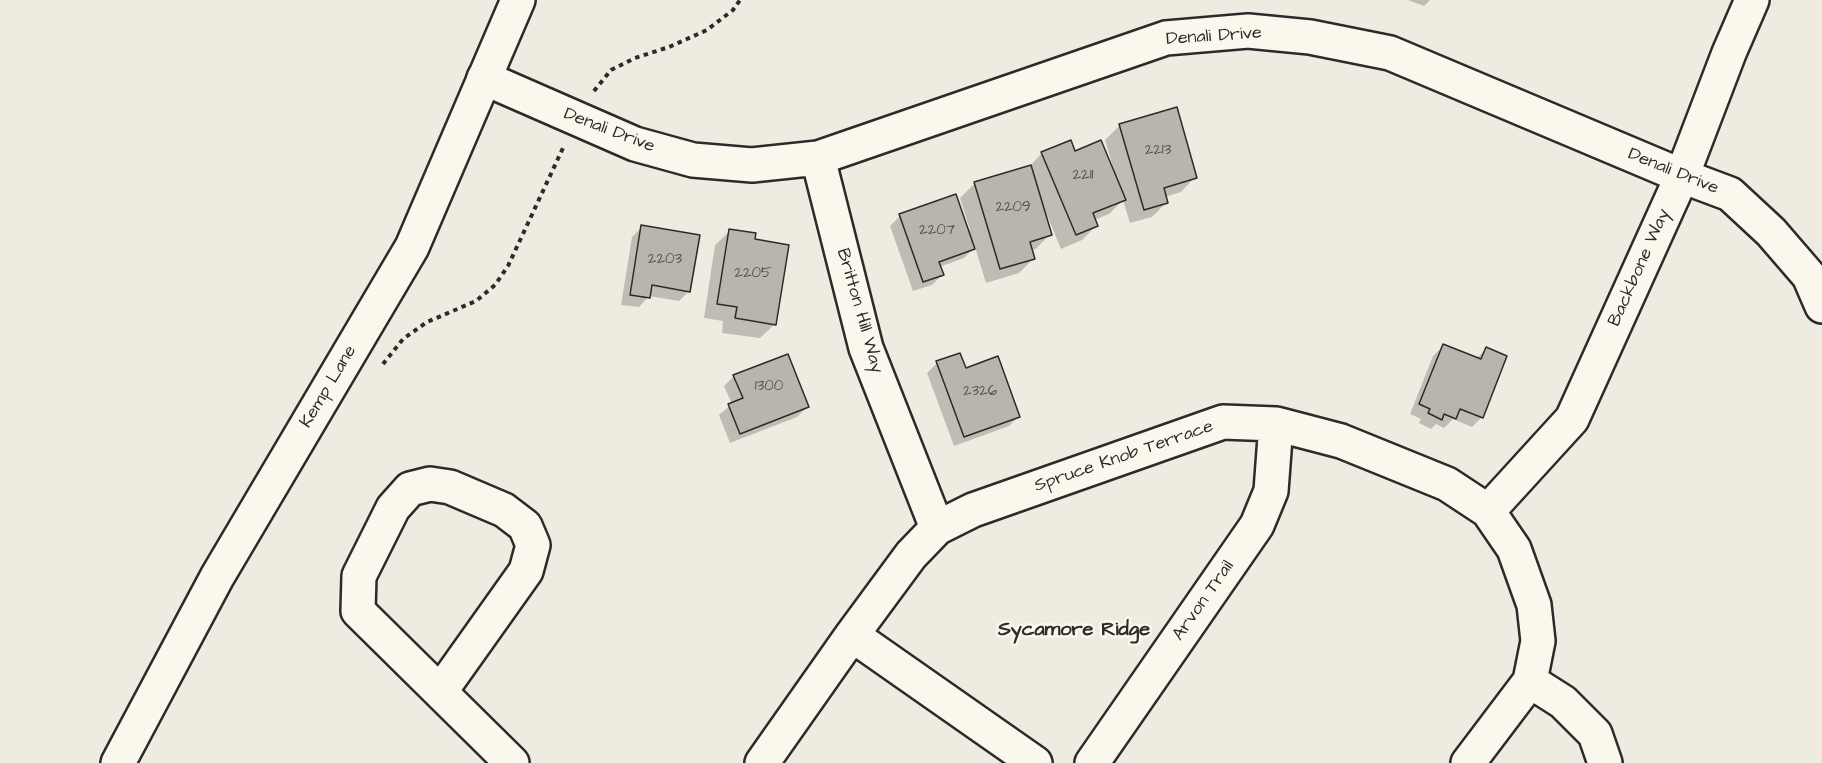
<!DOCTYPE html>
<style>
body{margin:0}
canvas{display:block;background:#eeebe0}
</style>
<canvas width="1822" height="763"></canvas>
<script>
const c = document.querySelector('canvas').getContext('2d');
c.lineJoin = 'round';
function fill(path, color) { c.fillStyle = color; c.fill(path, 'evenodd'); }
const toPath = rows => new Path2D(rows.map(r => 'M' + r).join(''));
function strokePath(path, color, width, dash) { c.strokeStyle = color; c.lineWidth = width; c.lineCap = dash ? 'butt' : 'round'; c.setLineDash(dash || []); c.stroke(path); }
function write(font, color, halo, rows, align = 'center') {
  c.font = font + ' "Architects Daughter",sans-serif'; c.lineWidth = 5; c.setLineDash([]); c.textBaseline = 'middle'; c.strokeStyle = halo; c.fillStyle = color; for (const [text, x, y, turn = 0] of rows) {
    c.save(); c.translate(x, y); c.rotate((+turn || 0) * Math.PI / 180); c.textAlign = isNaN(turn) ? turn : align; if (halo) c.strokeText(text, 0, 0); c.fillText(text, 0, 0); c.restore();
  }
}
fill(toPath([
 [1408,0,1430,0,1424,6],
 [1120,125,1195,177,1181,192,1165,197,1166,203,1152,217,1130,223,1123,200,1109,214,1094,220,1096,226,1082,240,1061,249,1045,210,1043,210,1050,234,1036,249,1031,250,1033,259,1019,273,986,283,975,247,964,258,939,267,942,275,932,285,913,291,890,226,900,216,970,230,960,198,975,183,1028,168,1042,153,1074,153,1114,170,1105,140],
 [642,227,689,291,679,301,649,296,639,307,621,305,632,237],
 [730,231,753,240,775,324,760,338,722,333,723,321,704,318,715,245],
 [1443,346,1476,359,1486,349,1482,417,1472,427,1453,419,1444,428,1436,424,1431,429,1419,423,1421,419,1410,414,1433,356],
 [937,363,965,370,1019,416,1009,426,954,446,927,373],
 [734,376,807,407,797,417,730,443,719,415,732,404,724,386]
]), '#0003');
const building = toPath([
 [1177,107,1197,178,1164,188,1168,203,1144,210,1119,124,1177,107],
 [1071,140,1075,151,1101,140,1126,200,1093,213,1098,226,1076,235,1041,152,1071,140],
 [1031,165,1052,235,1030,242,1035,259,1000,269,974,182,1031,165],
 [956,194,975,249,939,262,944,275,923,282,899,214,956,194],
 [641,225,700,235,690,292,652,285,650,298,630,295,641,225],
 [729,229,756,233,755,239,789,245,776,325,735,318,737,307,717,304,729,229],
 [1443,344,1481,359,1486,347,1507,356,1483,418,1460,409,1456,419,1444,414,1442,420,1428,413,1430,409,1419,404,1443,344],
 [960,353,966,368,998,356,1020,417,964,437,936,361,960,353],
 [788,354,809,407,740,434,728,404,743,398,733,375,788,354]
]);
fill(building, '#b8b5ae');
strokePath(building, '#2b2b2b', 1.5);
const street = toPath([
 [484,78,635,144,693,160,752,165,818,158,1166,38,1248,31,1310,37,1390,53,1682,176,1730,194,1771,232,1809,276,1822,306],
 [818,158,866,348,937,528],
 [1488,511,1572,419,1682,176,1729,53,1752,0],
 [852,635,1035,763],
 [1530,681,1563,702,1595,734,1605,763],
 [440,692,526,571,533,545,525,526,504,510,450,487,430,484,410,489,393,508,359,576,358,611,512,763],
 [762,763,852,635,911,555,937,528,973,510,1223,422,1276,424,1341,441,1447,484,1488,511,1514,549,1534,605,1538,641,1530,681,1468,763],
 [1092,763,1257,525,1271,491,1276,424]
]);
const secondary = toPath([
 [118,763,217,577,412,247,518,0]
]);
strokePath(street, '#2b2b2b', 38);
strokePath(secondary, '#2b2b2b', 38);
strokePath(toPath([
 [594,91,611,70,635,58,669,47,707,30,733,10,740,0],
 [383,364,403,339,427,322,476,301,495,285,508,266,563,148]
]), '#2b2b2b', 4, [4.5, 4.5]);
strokePath(street, '#fbf7ec', 33);
strokePath(secondary, '#fbf7ec', 33);
write('15px', '#4e4e4c', null, [
 ["2213",1158,151],
 ["2211",1083,176],
 ["2209",1013,208],
 ["2207",937,231],
 ["2203",665,260],
 ["2205",753,274],
 ["1300",769,387],
 ["2326",980,392]
]);
write('18px', '#2b2b2b', '#fbf7ec', [
 ["Denali Drive",1214,37,-4],
 ["Denali Drive",609,131,21],
 ["Denali Drive",1673,172,22],
 ["Backbone Way",1640,268,-66],
 ["Britton Hill Way",859,311,74],
 ["Kemp Lane",329,387,-59],
 ["Spruce Knob Terrace",1124,457,-19],
 ["Arvon Trail",1204,601,-55]
]);
write('bold 20px', '#2b2b2b', '#fbf7ec', [
 ["Sycamore Ridge",1074,631]
]);
</script>
